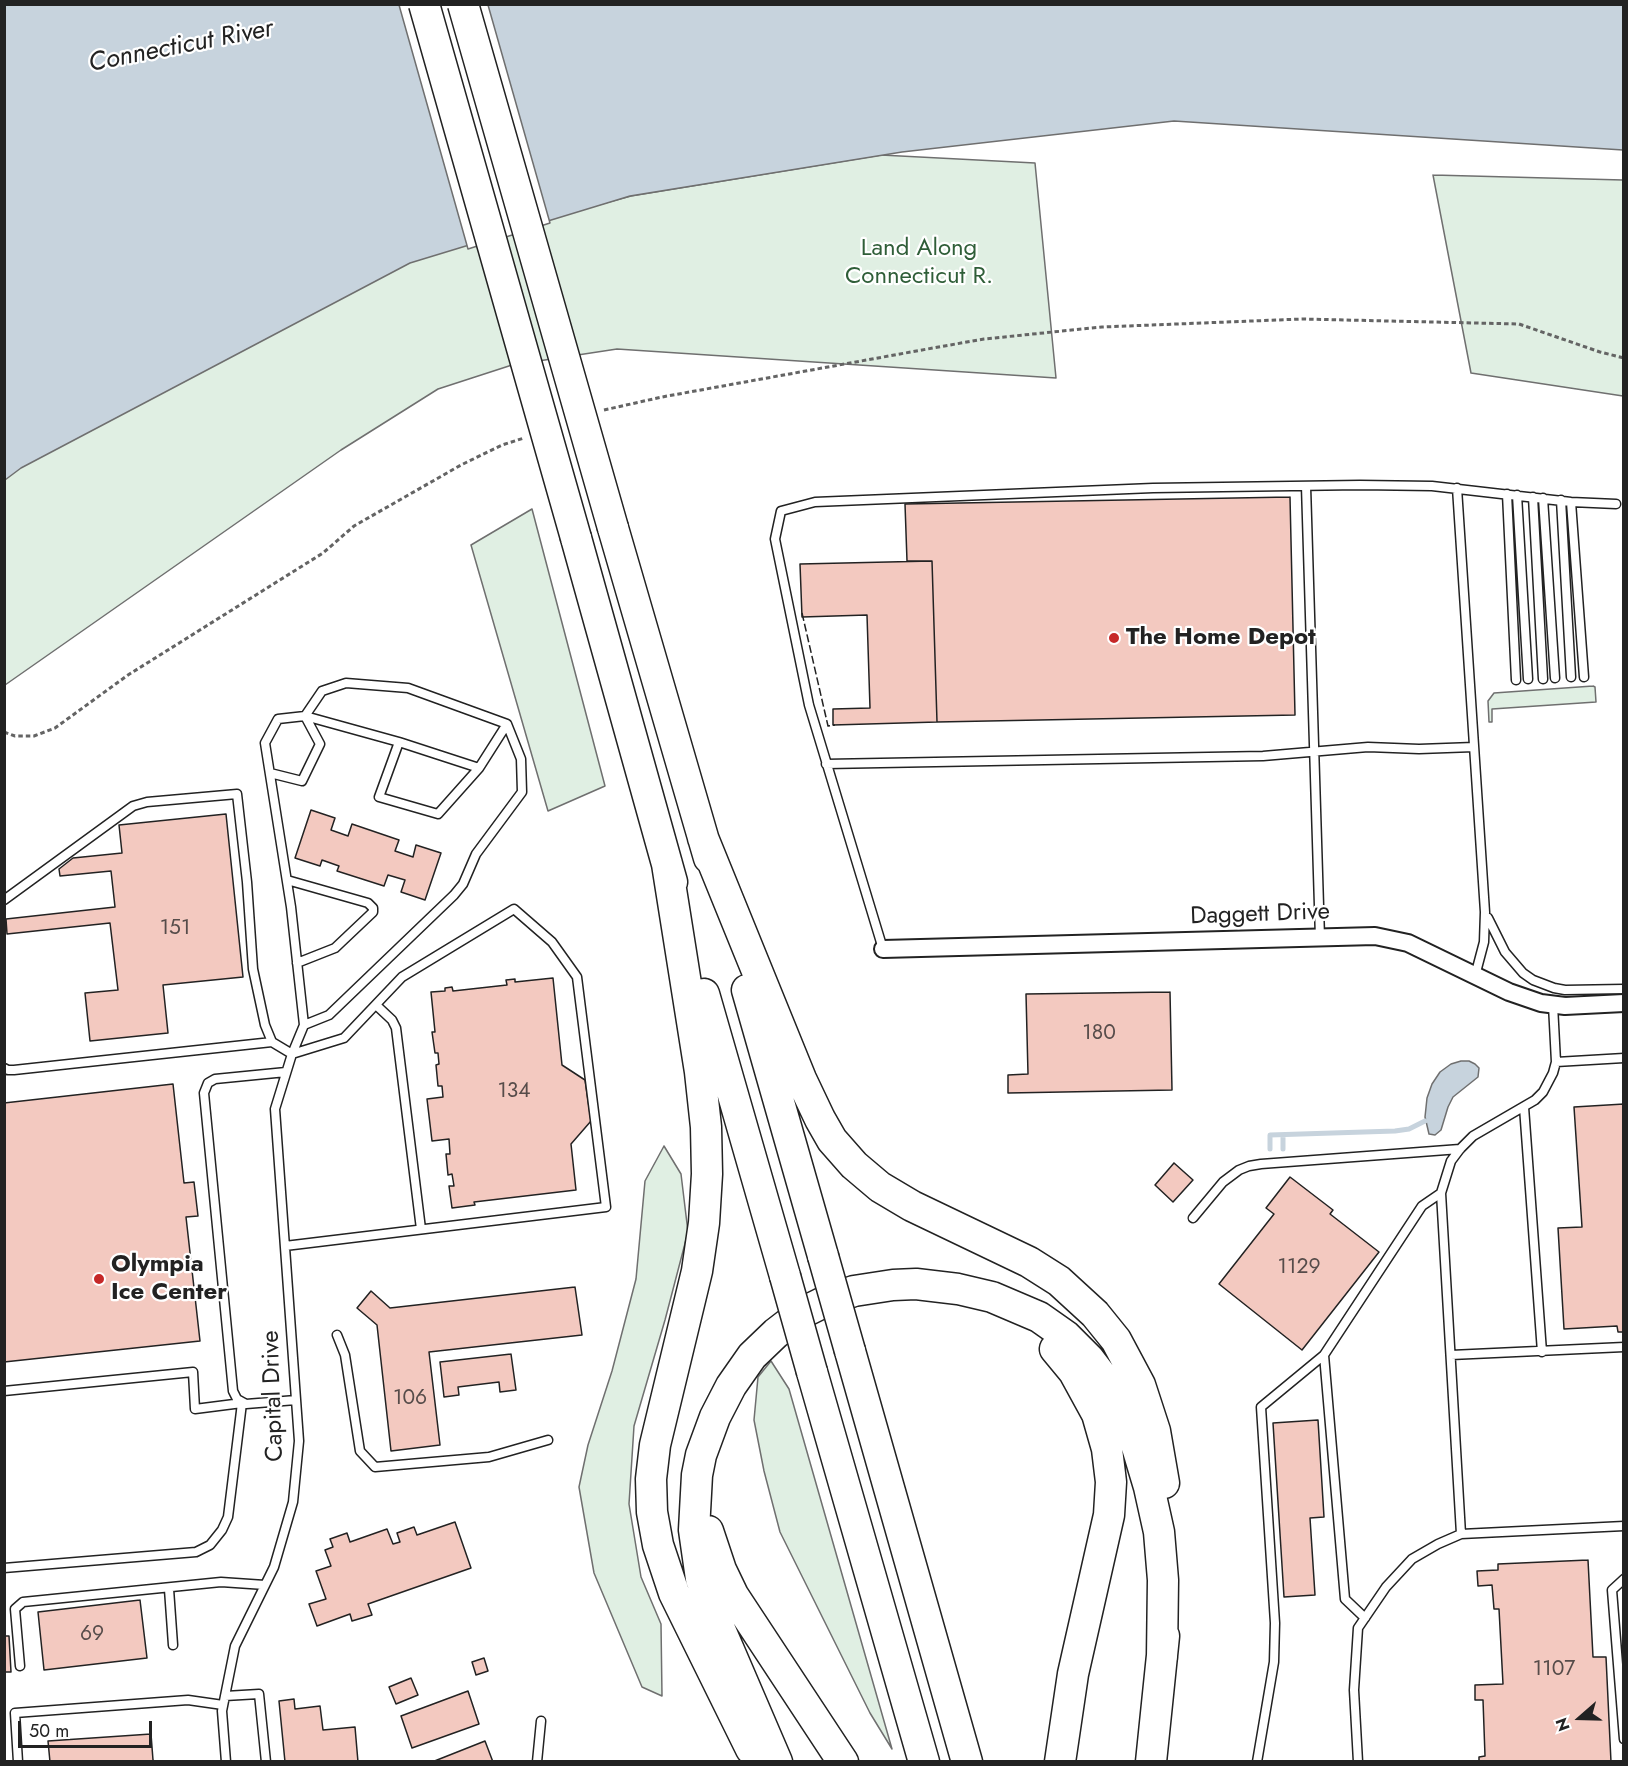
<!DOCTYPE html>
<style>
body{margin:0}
#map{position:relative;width:1628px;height:1766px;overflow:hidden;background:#fff;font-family:Jost,sans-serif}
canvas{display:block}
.frame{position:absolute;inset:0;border:6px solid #222;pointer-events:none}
.north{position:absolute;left:1550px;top:1688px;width:60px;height:60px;-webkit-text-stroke:4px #fff;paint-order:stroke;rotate:250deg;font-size:16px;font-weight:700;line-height:24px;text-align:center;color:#222}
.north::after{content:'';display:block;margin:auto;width:21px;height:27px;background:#222;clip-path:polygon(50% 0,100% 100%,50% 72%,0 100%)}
.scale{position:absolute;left:18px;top:1721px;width:134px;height:27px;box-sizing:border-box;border:3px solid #222;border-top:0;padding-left:8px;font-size:18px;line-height:21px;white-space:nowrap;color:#222;-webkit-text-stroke:4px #fff;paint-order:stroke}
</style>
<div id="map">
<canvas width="1628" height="1766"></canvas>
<div class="frame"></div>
<div class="north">N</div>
<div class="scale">50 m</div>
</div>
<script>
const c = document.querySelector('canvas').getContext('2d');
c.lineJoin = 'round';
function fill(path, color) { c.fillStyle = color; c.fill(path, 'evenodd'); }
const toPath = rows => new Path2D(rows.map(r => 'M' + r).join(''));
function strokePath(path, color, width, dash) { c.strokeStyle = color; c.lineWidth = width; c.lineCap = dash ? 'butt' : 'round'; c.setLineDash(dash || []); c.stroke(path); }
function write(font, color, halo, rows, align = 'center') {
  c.font = font + ' Jost,sans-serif'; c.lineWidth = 4.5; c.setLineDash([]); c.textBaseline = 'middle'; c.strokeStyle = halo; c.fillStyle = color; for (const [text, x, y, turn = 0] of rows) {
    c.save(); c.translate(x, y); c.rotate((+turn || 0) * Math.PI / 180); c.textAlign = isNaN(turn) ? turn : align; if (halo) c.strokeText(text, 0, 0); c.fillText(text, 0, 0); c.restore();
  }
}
const green = toPath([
 [881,155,1035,163,1056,378,617,349,512,365,438,389,341,450,5,685,5,451,218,308,631,196,881,155],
 [1433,175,1623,180,1623,396,1471,373,1433,175],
 [532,509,605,786,548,811,471,545,532,509],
 [1593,686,1595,687,1596,702,1492,709,1492,722,1489,722,1488,701,1494,693,1593,686],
 [664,1146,681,1174,688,1232,665,1320,634,1426,629,1504,641,1577,661,1624,662,1696,642,1687,594,1573,579,1487,588,1445,612,1371,636,1279,645,1181,664,1146],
 [771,1361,789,1389,892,1749,870,1713,780,1532,764,1471,754,1420,758,1377,771,1361]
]);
fill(green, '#e0efe3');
strokePath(green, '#6f6f6f', 1.5);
const water = toPath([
 [5,5,1623,5,1623,150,1174,121,902,152,630,196,410,263,21,468,5,480,5,5],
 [1461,1061,1469,1061,1475,1064,1479,1068,1478,1077,1453,1097,1448,1107,1441,1130,1435,1135,1429,1134,1425,1117,1427,1098,1432,1084,1440,1072,1451,1064,1461,1061]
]);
fill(water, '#c7d3dd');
strokePath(water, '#6f6f6f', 1.5);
const pier = toPath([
 [399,5,488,5,550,223,468,249,399,5]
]);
fill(pier, '#fff');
strokePath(pier, '#6f6f6f', 1.5);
strokePath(toPath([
 [1283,1135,1283,1149],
 [1270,1149,1270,1135,1395,1131,1409,1129,1425,1121]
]), '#c7d3dd', 5);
const building = toPath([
 [1290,497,1295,715,937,722,932,561,907,561,905,504,1290,497],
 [932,561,937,722,833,725,833,709,870,708,867,615,802,617,800,564,932,561],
 [311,810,335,818,331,830,348,836,352,824,399,840,395,851,413,857,416,845,441,853,425,900,401,892,405,880,388,875,384,886,337,871,339,866,322,860,320,866,295,858,311,810],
 [226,814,243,977,163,985,168,1033,90,1041,85,993,118,990,110,923,7,934,6,919,115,907,111,871,60,876,59,869,73,858,122,853,119,825,226,814],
 [553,978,562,1065,585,1080,591,1121,571,1144,576,1190,474,1202,475,1205,452,1208,449,1186,454,1186,452,1174,448,1175,446,1154,450,1154,449,1139,432,1141,427,1099,443,1097,442,1086,438,1086,436,1065,439,1064,438,1053,435,1053,432,1032,435,1032,431,992,445,991,445,988,452,987,453,991,507,985,506,980,515,979,515,982,553,978],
 [1170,992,1172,1090,1008,1093,1008,1075,1028,1074,1026,994,1170,992],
 [173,1084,184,1183,194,1182,198,1216,186,1217,200,1341,4,1362,4,1103,173,1084],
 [1624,1104,1624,1332,1618,1332,1617,1326,1564,1329,1558,1228,1582,1227,1574,1107,1624,1104],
 [1174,1163,1193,1180,1173,1202,1155,1185,1174,1163],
 [1290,1177,1333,1210,1330,1214,1379,1252,1302,1350,1219,1284,1274,1214,1266,1208,1290,1177],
 [575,1287,582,1335,429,1352,440,1445,391,1451,377,1325,357,1308,371,1291,390,1308,575,1287],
 [511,1354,516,1390,500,1392,499,1382,458,1387,459,1395,444,1397,440,1362,511,1354],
 [1318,1420,1324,1517,1310,1518,1315,1595,1284,1597,1273,1423,1318,1420],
 [455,1522,471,1568,368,1604,372,1615,352,1621,350,1614,317,1626,309,1604,326,1599,316,1571,331,1566,325,1550,333,1547,330,1539,347,1533,350,1542,387,1529,393,1544,400,1542,397,1533,414,1527,417,1535,455,1522],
 [1588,1560,1593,1657,1606,1657,1611,1762,1479,1762,1479,1757,1485,1756,1483,1700,1475,1700,1475,1685,1503,1684,1499,1609,1494,1609,1492,1585,1478,1586,1477,1571,1498,1570,1498,1564,1588,1560],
 [140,1600,147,1658,44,1670,38,1612,140,1600],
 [4,1636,9,1636,11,1672,4,1672,4,1636],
 [484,1658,488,1671,476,1675,472,1662,484,1658],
 [411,1678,418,1695,396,1704,389,1687,411,1678],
 [468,1691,479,1724,412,1748,401,1716,468,1691],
 [294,1699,295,1709,320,1706,323,1730,355,1727,358,1762,285,1762,279,1701,294,1699],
 [151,1734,153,1760,156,1762,50,1762,48,1741,151,1734],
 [485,1741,493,1762,432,1762,485,1741]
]);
fill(building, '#f3c9c0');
strokePath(building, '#222', 1.5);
const lane = toPath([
 [1306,486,1320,938],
 [1457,488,1485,912,1484,942,1475,976],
 [1507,494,1516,680],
 [1517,495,1528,679],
 [1533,497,1543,679],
 [1543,498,1555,678],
 [1561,500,1571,677],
 [1571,502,1584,677],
 [305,716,399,742,379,797,438,814,479,768,507,724],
 [399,742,479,768],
 [826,764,1263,756,1368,747,1419,749,1474,747],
 [270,773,302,781,320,744,305,716],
 [287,880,368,903,373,908,373,912,335,948,297,963],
 [4,900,133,806,147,802,237,794,247,882,253,969,265,1025,272,1042],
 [1488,918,1505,952,1523,973,1533,980,1554,988,1565,990,1624,989],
 [883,949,809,705,775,539,781,511,815,502,1153,488,1360,485,1432,486,1571,502,1616,504],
 [376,1005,392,1020,396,1028,421,1229],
 [1556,1062,1624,1058],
 [4,1068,8,1070,14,1070,272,1042,292,1054,344,1038,402,977,514,909,552,942,577,977,606,1207,285,1246],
 [286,1072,215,1079,208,1083,204,1093,233,1391,237,1399,246,1404,296,1400],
 [1524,1107,1542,1352],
 [1193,1218,1223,1182,1239,1170,1249,1166,1261,1164,1460,1149],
 [337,1335,345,1355,360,1451,375,1467,489,1457,548,1440],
 [1451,1355,1624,1347],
 [4,1391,193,1372,195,1409,242,1403,228,1517,222,1530,210,1545,196,1552,4,1568],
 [1461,1534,1441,1193,1451,1161,1460,1149,1473,1136,1535,1100,1543,1092,1553,1073,1556,1062,1553,1005],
 [1624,1579,1612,1590,1624,1739],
 [169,1589,173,1645],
 [1365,1618,1345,1599,1324,1355,1422,1206,1441,1193],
 [20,1666,15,1609,23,1602,221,1582,265,1585],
 [225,1696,259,1694,266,1762],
 [18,1762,15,1713,188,1700,223,1705],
 [226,1762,222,1711,235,1646,274,1567,293,1502,299,1441,275,1109,292,1054,304,1025,291,907,265,743,278,719,305,716,322,691,346,683,408,688,507,724,521,759,522,792,476,854,463,884,454,895,329,1015,304,1025],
 [537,1762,541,1721],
 [1257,1762,1274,1662,1275,1623,1261,1407,1324,1355],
 [1358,1762,1354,1690,1358,1628,1386,1587,1412,1559,1438,1544,1461,1534,1624,1526]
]);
const street = toPath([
 [883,949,1375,936,1408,943,1509,992,1541,1003,1565,1006,1624,1003]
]);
const highway = toPath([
 [613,528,709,858],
 [576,538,672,882],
 [703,838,801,1079,820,1119,832,1140,854,1165,880,1187,912,1206,1029,1262,1059,1281,1095,1314,1116,1340,1140,1385,1155,1431,1164,1483],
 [667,864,700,1072,706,1127,707,1174,704,1223,697,1271,655,1445,651,1479,652,1512,658,1545,674,1593,751,1749],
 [747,990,823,1256],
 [704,994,785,1276],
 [1055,1349,1074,1372,1097,1414,1107,1449,1111,1482,1109,1515,1073,1674,1060,1762],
 [850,1351,967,1762],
 [812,1372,924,1762],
 [708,1531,721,1570,733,1595,843,1762],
 [777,1762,719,1627,701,1579,694,1530,697,1475,701,1455,715,1417,731,1386,752,1356,776,1333,802,1313,828,1300,854,1291,893,1285,916,1284,958,1289,992,1297,1039,1317,1066,1336,1089,1359,1108,1384,1122,1408,1134,1437,1149,1487,1159,1532,1163,1580,1162,1657],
 [1151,1762,1164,1636]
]);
strokePath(lane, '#222', 11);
strokePath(street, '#222', 20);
strokePath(highway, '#222', 33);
strokePath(toPath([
 [604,410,662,397,933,348,984,339,1102,327,1302,319,1519,324,1600,352,1624,358],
 [4,732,15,736,34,736,55,728,128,675,323,553,354,526,461,465,502,445,524,438]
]), '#646464', 3, [4.5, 3]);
strokePath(lane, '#fff', 8);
strokePath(street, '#fff', 16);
strokePath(highway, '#fff', 30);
const highwayBridge = toPath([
 [424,4,576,538],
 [463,4,613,528],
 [823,1256,850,1351],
 [785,1276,812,1372]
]);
strokePath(highwayBridge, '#222', 33, []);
strokePath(highwayBridge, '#fff', 30);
strokePath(toPath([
 [802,613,828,726,835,725]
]), '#222', 1.5, [8, 3]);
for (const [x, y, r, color] of [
 [1114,638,6,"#c62828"],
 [99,1279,6,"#c62828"]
]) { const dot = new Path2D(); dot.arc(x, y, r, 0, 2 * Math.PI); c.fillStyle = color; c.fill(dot); strokePath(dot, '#fff', 2); }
write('21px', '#564c4a', null, [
 ["151",175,929],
 ["180",1099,1034],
 ["134",514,1092],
 ["1129",1299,1268],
 ["106",410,1399],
 ["69",92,1635],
 ["1107",1554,1670]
]);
write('24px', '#2f5e38', '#fff', [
 ["Land Along",919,249],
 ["Connecticut R.",919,277]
]);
write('bold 24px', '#222', '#fff', [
 ["The Home Depot",1126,638],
 ["Olympia",111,1265],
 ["Ice Center",111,1293]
], 'left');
write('24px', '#222', '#fff', [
 ["Daggett Drive",1260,915,-2],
 ["Capital Drive",274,1396,-92]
]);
write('italic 26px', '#222', '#fff', [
 ["Connecticut River",181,47,-11]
]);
</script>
